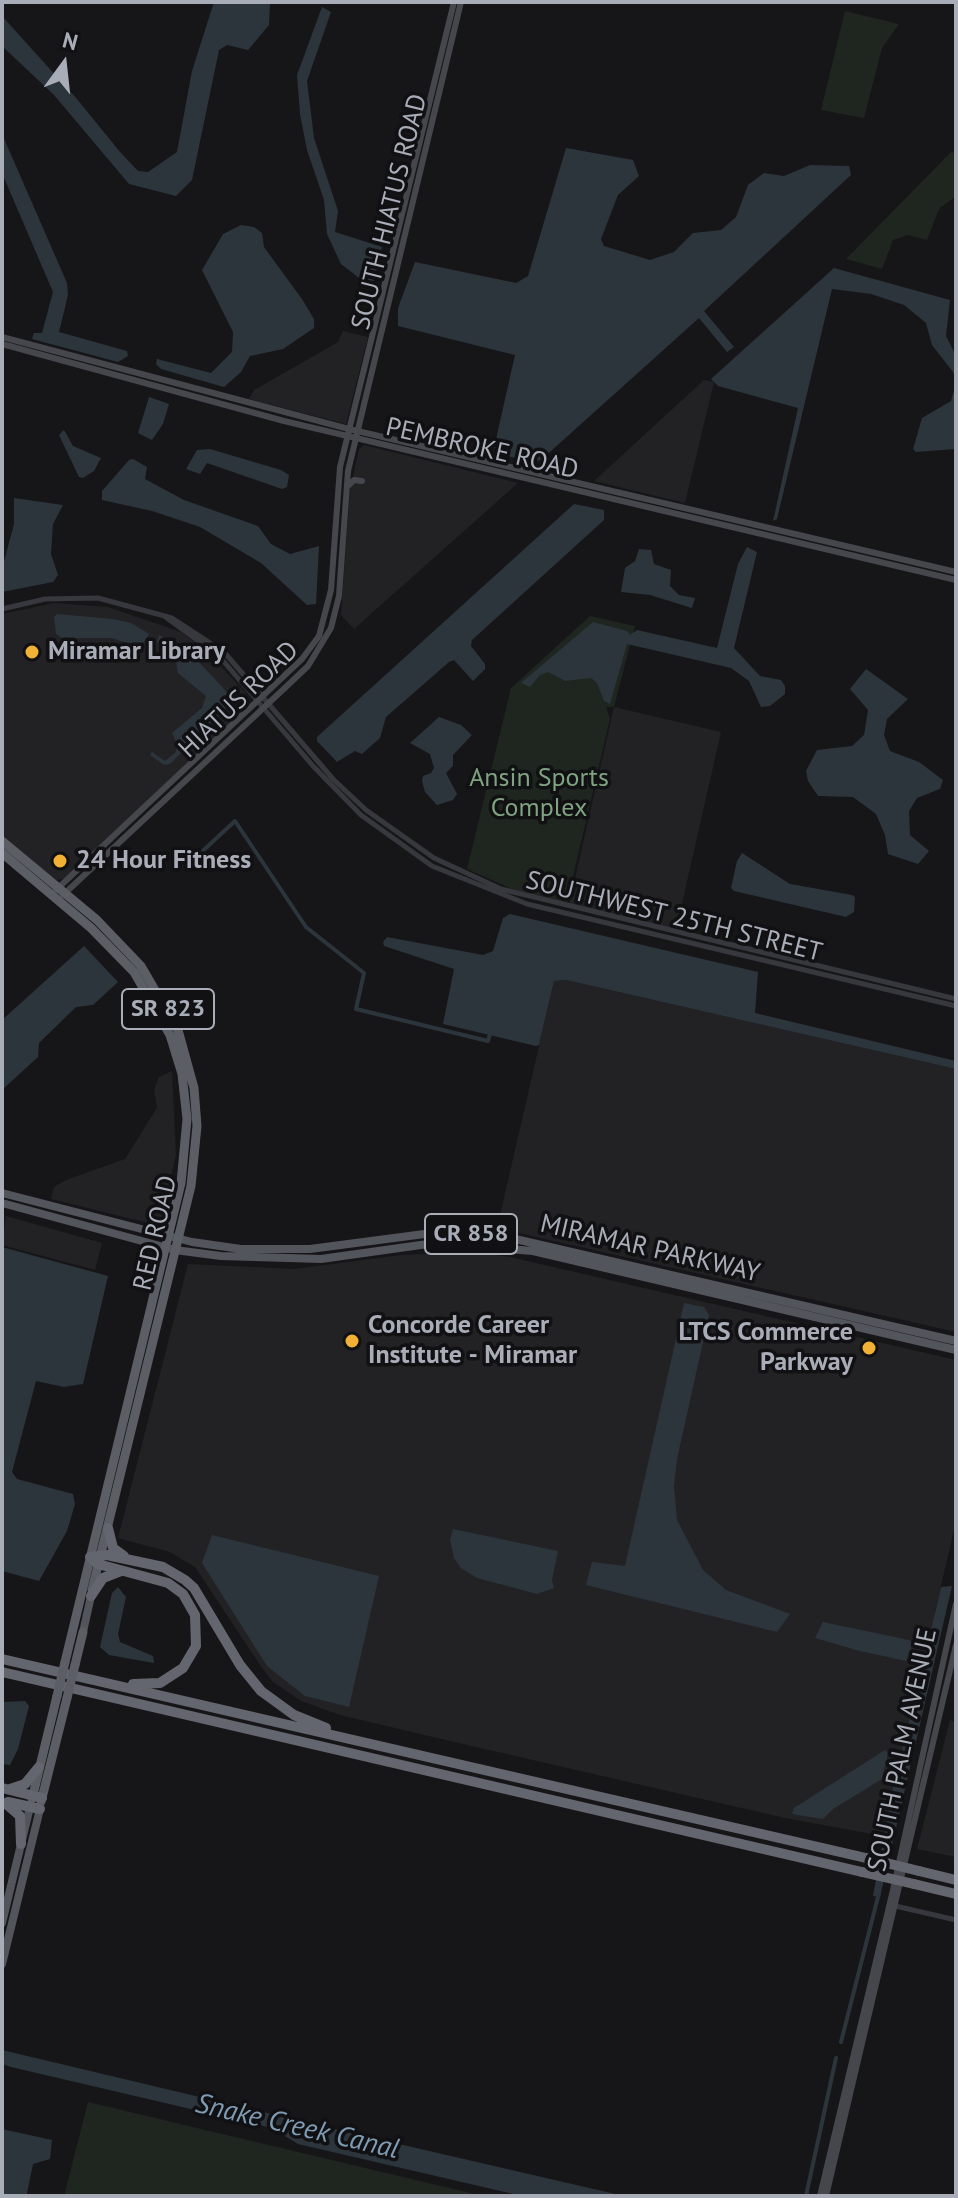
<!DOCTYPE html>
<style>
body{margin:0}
#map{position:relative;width:958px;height:2198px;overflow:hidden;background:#161618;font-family:"PT Sans",sans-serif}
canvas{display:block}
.frame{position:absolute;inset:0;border:4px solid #a8adb8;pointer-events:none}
.north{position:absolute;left:24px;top:24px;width:80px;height:80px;-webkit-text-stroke:6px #111113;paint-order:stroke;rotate:15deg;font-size:22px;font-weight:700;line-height:32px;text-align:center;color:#a8adb8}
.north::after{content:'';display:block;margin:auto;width:28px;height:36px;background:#a8adb8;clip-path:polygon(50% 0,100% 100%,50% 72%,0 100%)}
</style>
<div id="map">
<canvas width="958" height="2198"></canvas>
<div class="frame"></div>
<div class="north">N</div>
</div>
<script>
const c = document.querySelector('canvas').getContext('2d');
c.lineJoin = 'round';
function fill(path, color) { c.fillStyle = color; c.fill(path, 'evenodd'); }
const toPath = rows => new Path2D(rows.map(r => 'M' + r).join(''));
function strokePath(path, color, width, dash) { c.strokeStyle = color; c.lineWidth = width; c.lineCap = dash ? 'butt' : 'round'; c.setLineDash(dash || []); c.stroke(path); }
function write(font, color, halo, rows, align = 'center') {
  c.font = font + ' "PT Sans",sans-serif'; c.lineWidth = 7; c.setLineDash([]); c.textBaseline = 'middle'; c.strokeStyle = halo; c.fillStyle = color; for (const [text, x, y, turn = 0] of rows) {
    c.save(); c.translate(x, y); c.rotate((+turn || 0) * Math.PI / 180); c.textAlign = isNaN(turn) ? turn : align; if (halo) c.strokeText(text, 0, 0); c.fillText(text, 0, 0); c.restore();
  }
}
fill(toPath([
 [343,331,368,337,346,424,249,399,254,390,338,342],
 [704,380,714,382,685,503,594,481],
 [364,445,518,483,354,629,341,615,350,490,359,449],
 [54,603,108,607,181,632,207,651,250,698,250,705,64,879,55,880,2,835,2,614],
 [614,707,721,732,676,930,569,905],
 [566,980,956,1069,956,1332,497,1228,554,981],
 [172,1071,176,1155,160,1226,51,1199,54,1187,66,1180,125,1159,157,1108,154,1090,159,1077],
 [6,1216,102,1243,95,1270,2,1245],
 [471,1252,510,1257,956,1360,956,1521,883,1836,785,1818,450,1741,340,1715,301,1701,273,1682,262,1668,195,1567,170,1552,118,1538,188,1264,294,1269,401,1255],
 [950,1720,956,1722,956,1857,917,1849]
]), '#222225');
fill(toPath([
 [845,11,899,24,882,48,864,118,821,110],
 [951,152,956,153,956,196,939,209,927,240,908,235,893,240,882,269,846,259],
 [590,616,635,626,614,707,606,707,610,719,567,902,512,889,467,869,511,688],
 [88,2102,483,2196,64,2196]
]), '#1e261f');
fill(toPath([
 [214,2,270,2,269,25,248,50,227,45,219,50,192,180,176,196,129,184,54,95,2,46,2,16,77,99,120,152,138,171,148,172,177,152,192,71],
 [322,7,331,12,307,81,314,138,338,211,335,232,382,247,372,288,341,264,327,234,324,200,307,150,300,114,297,75],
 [2,134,67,283,68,295,59,332,127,351,128,356,118,362,32,339,34,333,42,333,53,292,2,173],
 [566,148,633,160,639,176,618,195,601,239,604,246,650,260,674,252,693,233,721,230,736,217,748,185,764,173,784,176,810,165,849,166,851,175,704,311,734,347,727,352,699,318,541,460,534,461,511,457,494,448,515,355,398,326,398,308,415,262,516,283,528,276],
 [241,225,254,227,262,233,264,247,302,299,314,319,314,328,283,349,250,356,241,372,224,387,161,369,156,364,157,359,211,373,232,352,233,332,202,270,223,234],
 [834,268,950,300,946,336,956,356,956,381,953,372,932,345,926,323,904,305,871,294,832,289,777,519,773,521,798,408,718,386,711,379],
 [956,383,956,449,916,452,913,449,922,418,951,401],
 [149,397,169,404,163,424,152,440,138,433],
 [64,430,73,446,101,458,94,471,83,478,79,477,59,435],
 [210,449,281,470,289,475,287,487,282,489,207,463,200,474,186,469,197,450],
 [133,459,147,467,145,479,184,500,258,526,271,544,290,554,319,546,316,604,307,605,261,563,200,527,152,511,102,500,102,491,129,460],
 [14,498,63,505,53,524,51,554,58,575,53,582,2,592,2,569,14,524],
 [574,504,604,510,604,520,472,640,471,646,485,664,485,669,473,681,454,660,449,662,386,717,380,738,362,754,355,751,337,762,317,741,317,737],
 [747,547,757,552,734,648,760,676,781,680,785,686,785,694,770,706,761,707,749,681,731,668,627,644,610,704,604,701,597,683,591,678,565,681,548,672,540,675,530,687,521,683,593,622,627,631,630,635,637,630,717,648,738,564],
 [639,549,651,550,654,564,671,570,670,586,679,595,695,598,692,608,650,595,621,592,625,568,635,561],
 [57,614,113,619,131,623,149,634,144,642,134,645,111,638,62,638,56,634,54,617],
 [159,635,187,649,234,700,170,764,164,765,150,755,152,752,165,761,176,752,177,744,172,733,202,708,206,696,178,673,174,651,157,643],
 [866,669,908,699,887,719,884,735,890,751,919,762,943,780,940,789,917,798,909,811,910,835,929,851,918,864,888,854,885,835,876,814,853,797,818,796,808,781,806,771,817,750,852,746,864,735,868,710,850,689],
 [439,717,461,725,472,735,453,755,453,766,446,773,457,794,453,800,437,805,425,792,422,781,423,776,431,773,434,768,430,754,410,743],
 [742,853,790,884,852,895,855,897,854,912,846,917,734,891,731,888,737,861],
 [510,914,758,972,755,1013,956,1061,956,1069,566,980,554,981,539,1045,536,1046,443,1024,454,969,384,946,383,942,387,937,483,955,493,951,503,918],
 [84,946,118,982,93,1005,76,1007,39,1043,38,1057,2,1090,2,1020],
 [2,1247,108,1276,83,1384,64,1387,36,1381,12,1472,17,1479,73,1494,75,1504,67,1531,39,1581,2,1571],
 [684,1303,704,1307,709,1315,677,1459,674,1486,677,1520,703,1570,726,1590,790,1614,777,1632,586,1585,592,1562,625,1566],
 [453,1529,558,1551,552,1580,554,1588,537,1594,477,1578,461,1568,454,1558,450,1540],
 [212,1535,379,1576,349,1707,305,1696,267,1666,202,1563],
 [952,1586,880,1897,873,1896,892,1792,938,1600,941,1587],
 [118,1587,126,1597,118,1634,120,1642,153,1656,154,1663,109,1655,100,1647,112,1593],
 [823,1622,909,1640,913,1643,906,1661,860,1651,815,1638],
 [25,1701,29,1706,18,1749,10,1765,2,1764,2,1702],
 [885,1750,888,1753,882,1779,833,1809,823,1819,792,1814,794,1808],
 [2,2050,347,2132,624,2196,522,2196,298,2144,272,2128,11,2067,2,2064],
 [2,2129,52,2140,50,2159,33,2164,27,2193,30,2196,2,2196]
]), '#2c353c');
strokePath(toPath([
 [194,859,235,821,306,927,364,973,356,1009,488,1041,490,1034],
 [841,2042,879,1893],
 [806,2196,836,2058]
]), '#2c353c', 4);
strokePath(toPath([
 [2,609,45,599,98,598,172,618,224,652,333,779,366,810,434,858,501,889,956,999],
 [164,616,219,656,313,766,361,815,432,866,527,904,956,1006],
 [891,1905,956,1920]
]), '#37383d', 5);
strokePath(toPath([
 [2,337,349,429,956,572],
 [2,344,284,421,956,580],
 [347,487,354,480,362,481],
 [56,890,302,659,319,636,331,590,340,467,454,2],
 [63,895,288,685,308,666,331,628,339,596,348,471,461,2],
 [820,2196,893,1890,956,1604],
 [826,2196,956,1645]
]), '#45474d', 6);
strokePath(toPath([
 [2,1193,192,1242,241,1249,310,1249,432,1233,511,1238,956,1341],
 [2,1203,175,1250,221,1256,321,1259,435,1243,533,1251,956,1350],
 [83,1632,91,1596],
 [2,1923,30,1807],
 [2,1964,40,1809]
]), '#53555c', 8);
strokePath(toPath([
 [2,841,97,920,141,966,178,1030,194,1088,197,1126,191,1186,92,1590],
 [2,853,91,928,134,972,170,1035,182,1074,187,1119,181,1183,65,1662],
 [75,1665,83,1632],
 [32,1799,57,1696],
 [41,1802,67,1698]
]), '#5b5e65', 9);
strokePath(toPath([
 [108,1528,113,1548,124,1556],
 [90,1557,107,1555,163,1567,185,1580,194,1588,240,1665,261,1691,294,1715,326,1728],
 [90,1557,98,1564,168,1583,183,1594,195,1615,196,1646,183,1668,160,1683,133,1684],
 [91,1596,103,1578,121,1571],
 [2,1659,866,1858],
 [2,1672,862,1872],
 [2,1788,42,1798],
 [10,1789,25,1784,39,1767],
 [8,1802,40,1809],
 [5,1803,20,1816,21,1844],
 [919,1871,956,1880],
 [914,1884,956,1894]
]), '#63666e', 10);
strokePath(toPath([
 [57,1696,65,1662],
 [67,1698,75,1665]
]), '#5b5e65', 9);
strokePath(toPath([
 [866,1858,919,1871],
 [862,1872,914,1884]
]), '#63666e', 10);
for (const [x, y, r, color] of [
 [32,652,8,"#f2b134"],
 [60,861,8,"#f2b134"],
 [352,1341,8,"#f2b134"],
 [869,1348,8,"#f2b134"]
]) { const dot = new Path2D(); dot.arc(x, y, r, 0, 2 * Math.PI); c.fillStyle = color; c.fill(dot); strokePath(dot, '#111113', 3); }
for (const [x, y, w] of [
 [168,1009,92],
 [471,1234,92]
]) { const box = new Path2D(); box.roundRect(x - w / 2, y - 20, w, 40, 6); c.fillStyle = '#111113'; c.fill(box); strokePath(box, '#a8adb8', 2); }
write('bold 24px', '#a8adb8', null, [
 ["SR 823",168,1009],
 ["CR 858",471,1234]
]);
write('26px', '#a8adb8', '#111113', [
 ["SOUTH HIATUS ROAD",390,212,-76],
 ["PEMBROKE ROAD",482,449,13],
 ["HIATUS ROAD",239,700,-44],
 ["SOUTHWEST 25TH STREET",674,917,14],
 ["RED ROAD",156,1233,-77],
 ["MIRAMAR PARKWAY",650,1249,13],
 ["SOUTH PALM AVENUE",903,1750,-78]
]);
write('bold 26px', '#a8adb8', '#111113', [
 ["Miramar Library",48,652],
 ["24 Hour Fitness",76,861],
 ["Concorde Career",368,1326],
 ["Institute - Miramar",368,1356],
 ["LTCS Commerce",853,1333,"right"],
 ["Parkway",853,1363,"right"]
], 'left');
write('26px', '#7fa381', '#111113', [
 ["Ansin Sports",539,779],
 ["Complex",539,809]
]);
write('italic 28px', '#7f9bb3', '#111113', [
 ["Snake Creek Canal",297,2127,13]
]);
</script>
